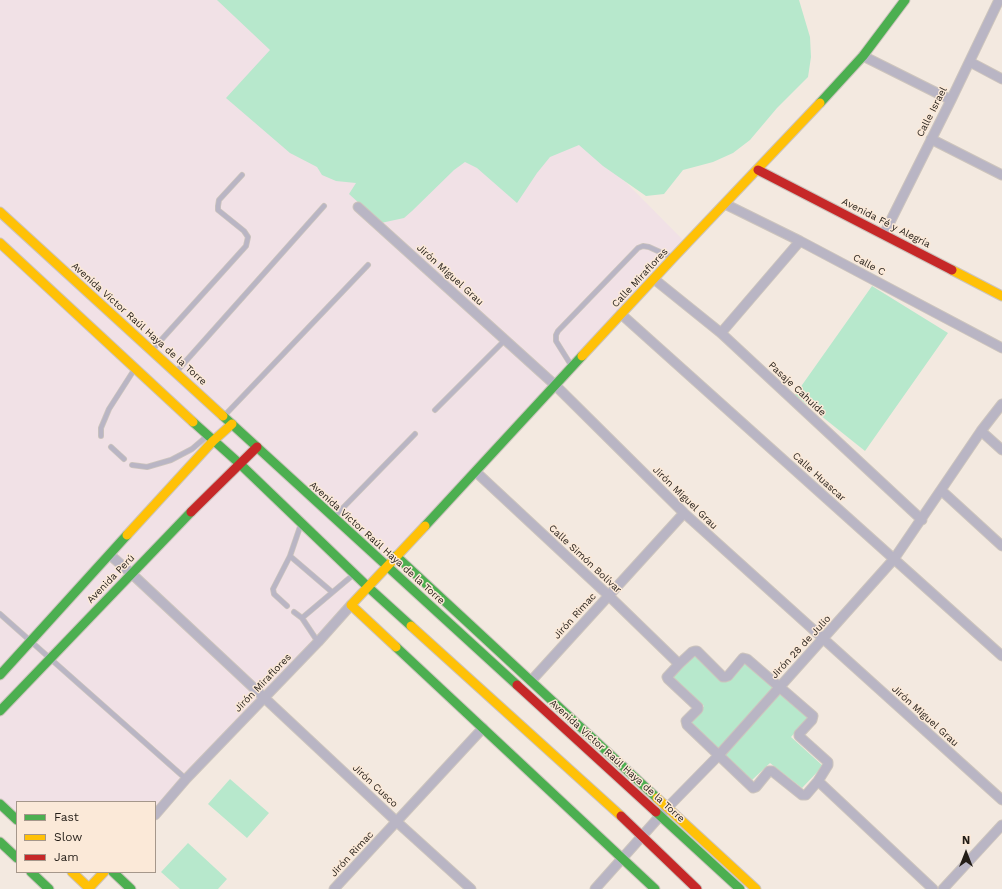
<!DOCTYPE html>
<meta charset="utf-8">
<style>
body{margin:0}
#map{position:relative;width:1002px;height:889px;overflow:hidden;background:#f3e9e0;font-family:"Work Sans",sans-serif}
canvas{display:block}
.legend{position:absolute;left:16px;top:801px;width:140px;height:72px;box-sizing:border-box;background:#fbe9d8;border:1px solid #a5978b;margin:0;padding:5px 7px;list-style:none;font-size:12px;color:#231d17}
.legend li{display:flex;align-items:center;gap:8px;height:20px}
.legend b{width:20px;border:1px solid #a5978b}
.north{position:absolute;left:946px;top:833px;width:40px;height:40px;-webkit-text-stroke:3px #fbe9d8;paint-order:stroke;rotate:0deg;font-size:11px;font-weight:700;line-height:16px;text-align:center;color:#231d17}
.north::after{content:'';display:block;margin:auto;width:14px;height:18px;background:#231d17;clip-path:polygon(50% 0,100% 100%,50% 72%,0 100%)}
</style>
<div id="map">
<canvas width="1002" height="889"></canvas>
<ul class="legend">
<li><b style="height:5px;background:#4caf50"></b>Fast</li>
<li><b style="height:5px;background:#ffc107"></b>Slow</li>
<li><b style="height:5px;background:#c62828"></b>Jam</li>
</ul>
<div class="north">N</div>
</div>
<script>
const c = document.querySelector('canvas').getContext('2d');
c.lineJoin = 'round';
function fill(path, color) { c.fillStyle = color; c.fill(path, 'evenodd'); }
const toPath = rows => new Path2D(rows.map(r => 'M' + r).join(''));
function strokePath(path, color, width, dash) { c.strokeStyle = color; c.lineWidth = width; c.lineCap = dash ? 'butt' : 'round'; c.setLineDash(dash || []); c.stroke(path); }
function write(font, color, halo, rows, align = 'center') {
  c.font = font + ' "Work Sans",sans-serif'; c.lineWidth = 3; c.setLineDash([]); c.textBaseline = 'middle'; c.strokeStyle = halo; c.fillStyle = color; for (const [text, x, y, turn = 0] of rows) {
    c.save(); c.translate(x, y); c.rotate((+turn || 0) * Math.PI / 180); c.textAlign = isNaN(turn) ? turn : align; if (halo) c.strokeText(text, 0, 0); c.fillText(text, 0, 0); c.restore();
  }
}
fill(toPath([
 [0,0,248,0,572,128,683,240,155,811,155,802,17,802,17,821,0,803]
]), '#f1e1e6');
fill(toPath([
 [217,0,799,0,810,37,811,57,808,77,777,108,750,140,733,153,713,162,683,170,664,194,646,196,603,166,579,145,550,157,537,173,517,203,477,168,465,162,454,170,412,211,404,218,381,223,349,194,356,183,336,181,322,175,317,167,290,153,226,98,270,50],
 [872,286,948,333,865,451,795,395],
 [693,654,725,681,745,662,809,717,791,737,823,766,802,788,770,763,752,780,690,723,704,706,671,677],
 [230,779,269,813,247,838,208,804],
 [188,843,227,879,218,889,180,889,161,872]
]), '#b7e8cc');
const lane = toPath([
 [153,349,246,246,248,237,244,231,218,210,218,206,219,200,242,175],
 [571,365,556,341,556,335,558,331,638,248,643,246,649,247,671,257],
 [177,371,324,206],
 [435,410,505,340],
 [225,415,368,265],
 [101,436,101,428,109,409,134,370],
 [111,447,124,459],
 [132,465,147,467,171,460,192,449,206,437],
 [335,516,415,434],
 [290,556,332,592],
 [287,606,274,594,273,589,290,556,301,524],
 [294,612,302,618,318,642],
 [0,614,186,779],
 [302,618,353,575]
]);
const street = toPath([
 [863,56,951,100],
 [970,62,1002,79],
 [931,139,1002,175],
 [725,204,800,241,1002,348],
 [358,207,555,385,684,513,1002,800],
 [884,234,951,100,999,0],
 [654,279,721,333,922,520],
 [621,314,1002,656],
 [721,333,800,241],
 [981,431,1002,450],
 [476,472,608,595,679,664],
 [942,491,1002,546],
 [110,555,132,574,397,822,471,889],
 [695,651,697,651,723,677,725,677,728,676,743,658,747,659,813,716,812,720,799,734,799,736,828,762,828,765,818,781,806,795,802,795,772,771,769,771,756,787,753,788,687,725,686,721,698,709,698,707,668,679,667,677,679,664,692,652,695,651],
 [531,681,684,513],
 [818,781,933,889],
 [155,815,186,779,318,642,351,605],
 [334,889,483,728],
 [595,889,668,807,718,756,894,559,981,431,1002,404],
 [943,889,1002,825]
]);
const fast = toPath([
 [820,103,863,56,905,0],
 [223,416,517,685],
 [193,422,240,464,368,587,411,626],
 [425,526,582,356],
 [396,556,657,798],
 [396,647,655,889],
 [0,675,127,535],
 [0,711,191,512],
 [0,804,17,820],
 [656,812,740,889],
 [0,842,17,858],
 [31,872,49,889],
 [113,872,131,889]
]);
const slow = toPath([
 [0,212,223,416],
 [0,243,193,422],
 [952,270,1002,296],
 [582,356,673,258,820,103],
 [127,535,213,441,232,424],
 [411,626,621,816],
 [396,647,351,605,425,526],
 [657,798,756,889],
 [72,872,90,889],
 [88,889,104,872]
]);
const jam = toPath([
 [758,170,952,270],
 [191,512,257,447],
 [517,685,656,812],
 [621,816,697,889]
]);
strokePath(lane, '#ccc4bd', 6);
strokePath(street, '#ccc4bd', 11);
strokePath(fast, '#ccc4bd', 11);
strokePath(slow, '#ccc4bd', 11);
strokePath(jam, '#ccc4bd', 11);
strokePath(lane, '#b9b5c4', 4.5);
strokePath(street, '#b9b5c4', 9);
strokePath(fast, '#4caf50', 9);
strokePath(slow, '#ffc107', 9);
strokePath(jam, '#c62828', 9);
write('10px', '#231d17', '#fbe9d8', [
 ["Calle Israel",932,112,-63],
 ["Avenida Fé y Alegría",886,223,27],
 ["Calle C",869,265,28],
 ["Jirón Miguel Grau",450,275,42],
 ["Calle Miraflores",640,278,-47],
 ["Avenida Victor Raúl Haya de la Torre",139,324,42],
 ["Pasaje Cahuide",797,389,43],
 ["Calle Huascar",819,477,42],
 ["Jirón Miguel Grau",685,498,44],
 ["Avenida Victor Raúl Haya de la Torre",377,543,42],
 ["Calle Simón Bolívar",585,559,43],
 ["Avenida Perú",111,579,-46],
 ["Jirón Rimac",575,616,-48],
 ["Jirón 28 de Julio",801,647,-47],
 ["Jirón Miraflores",263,683,-46],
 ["Jirón Miguel Grau",925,716,42],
 ["Avenida Victor Raúl Haya de la Torre",617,761,42],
 ["Jirón Cusco",375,786,43],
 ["Jirón Rimac",352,854,-47]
]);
</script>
